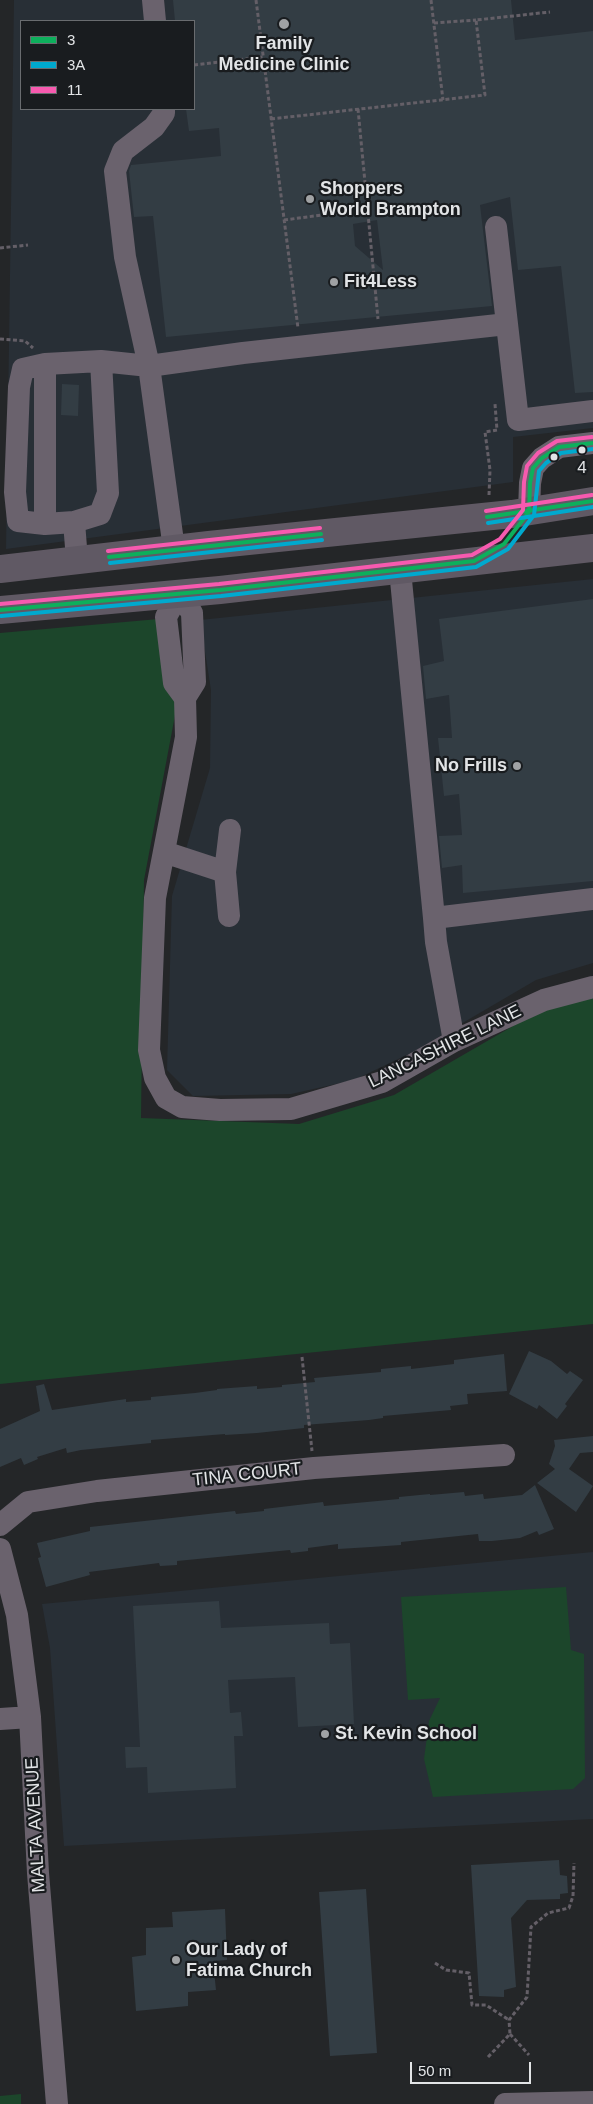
<!DOCTYPE html>
<style>
body{margin:0}
#map{position:relative;width:593px;height:2104px;overflow:hidden;background:#242628;font-family:Helvetica,sans-serif}
canvas{display:block}
.legend{position:absolute;left:20px;top:20px;width:175px;height:90px;box-sizing:border-box;background:#191c1f;border:1px solid #696c6f;margin:0;padding:6px 9px;list-style:none;font-size:15px;color:#e2e4e6}
.legend li{display:flex;align-items:center;gap:10px;height:25px}
.legend b{width:25px;border:1px solid #696c6f}
.scale{position:absolute;left:410px;top:2062px;width:121px;height:22px;box-sizing:border-box;border:2px solid #e2e4e6;border-top:0;padding-left:6px;font-size:15px;line-height:18px;white-space:nowrap;color:#e2e4e6;-webkit-text-stroke:4px #191c1f;paint-order:stroke}
</style>
<div id="map">
<canvas width="593" height="2104"></canvas>
<ul class="legend">
<li><b style="height:6px;background:#0daf5c"></b>3</li>
<li><b style="height:6px;background:#00a9ce"></b>3A</li>
<li><b style="height:6px;background:#f75aaf"></b>11</li>
</ul>
<div class="scale">50 m</div>
</div>
<script>
const c = document.querySelector('canvas').getContext('2d');
c.lineJoin = 'round';
function fill(path, color) { c.fillStyle = color; c.fill(path, 'evenodd'); }
const toPath = rows => new Path2D(rows.map(r => 'M' + r).join(''));
function strokePath(path, color, width, dash) { c.strokeStyle = color; c.lineWidth = width; c.lineCap = dash ? 'butt' : 'round'; c.setLineDash(dash || []); c.stroke(path); }
function write(font, color, halo, rows, align = 'center') {
  c.font = font + ' Helvetica,sans-serif'; c.lineWidth = 4.5; c.setLineDash([]); c.textBaseline = 'middle'; c.strokeStyle = halo; c.fillStyle = color; for (const [text, x, y, turn = 0] of rows) {
    c.save(); c.translate(x, y); c.rotate((+turn || 0) * Math.PI / 180); c.textAlign = isNaN(turn) ? turn : align; if (halo) c.strokeText(text, 0, 0); c.fillText(text, 0, 0); c.restore();
  }
}
fill(toPath([
 [14,0,593,0,593,428,513,437,513,482,6,549],
 [21,21,194,21,194,109,21,109],
 [593,579,593,963,536,980,413,1052,354,1080,291,1094,193,1096,167,1070,172,896,210,768,211,690,200,620],
 [593,1552,593,1819,64,1846,50,1648,42,1604]
]), '#282f36');
fill(toPath([
 [170,618,176,710,144,880,141,1118,299,1124,394,1095,558,1000,593,992,593,1324,0,1384,0,633],
 [566,1587,571,1650,584,1654,585,1778,573,1789,433,1797,424,1759,429,1721,440,1698,408,1700,401,1597],
 [21,2094,21,2104,0,2104,0,2096]
]), '#1c462b');
fill(toPath([
 [173,0,511,0,515,40,593,31,593,392,575,393,561,266,518,270,510,197,480,205,492,306,166,337,153,216,134,217,129,171,131,165,221,156,219,128,189,131,186,109,194,109,194,21,175,21],
 [377,220,383,270,355,246,353,224],
 [62,384,79,385,78,416,61,415],
 [593,599,593,881,463,893,462,865,442,868,439,836,462,835,459,794,444,796,438,738,452,738,449,695,426,699,423,666,444,661,439,619],
 [529,1351,551,1361,567,1374,570,1371,583,1380,565,1404,567,1406,557,1419,539,1405,537,1409,509,1394],
 [504,1354,507,1391,467,1394,468,1404,450,1406,451,1410,383,1416,383,1418,369,1420,304,1425,304,1428,257,1433,225,1435,225,1434,151,1440,151,1443,81,1450,67,1453,66,1448,37,1457,38,1459,24,1465,21,1458,0,1467,0,1429,40,1411,36,1386,44,1384,52,1410,126,1399,126,1402,151,1400,151,1397,195,1393,217,1390,217,1389,257,1386,257,1389,282,1387,282,1385,315,1382,314,1378,381,1372,381,1369,411,1366,411,1369,454,1364,454,1360],
 [593,1436,593,1452,580,1453,569,1469,593,1486,576,1512,537,1483,555,1469,549,1464,555,1446,554,1440],
 [535,1485,554,1529,539,1535,537,1531,520,1538,492,1541,479,1541,478,1534,401,1542,401,1545,371,1547,338,1549,338,1544,308,1548,308,1551,291,1553,290,1550,177,1561,177,1565,160,1566,159,1563,89,1572,90,1575,46,1587,38,1558,41,1557,37,1543,90,1531,90,1527,235,1511,236,1514,264,1511,264,1509,323,1502,324,1506,399,1499,399,1497,430,1494,430,1495,464,1492,465,1496,483,1494,484,1499,522,1495],
 [219,1601,221,1628,329,1623,330,1644,350,1643,354,1724,298,1727,295,1677,228,1680,230,1713,241,1712,243,1736,234,1736,236,1788,148,1793,147,1767,126,1768,125,1747,140,1747,133,1606],
 [559,1860,560,1875,567,1876,568,1893,560,1894,560,1899,527,1900,511,1918,516,1987,504,1990,504,1997,479,1996,471,1865],
 [366,1889,377,2053,330,2056,319,1892],
 [225,1909,227,1960,213,1961,216,1990,188,1992,188,2006,136,2011,132,1957,146,1955,146,1928,173,1927,172,1912]
]), '#333d44');
strokePath(toPath([
 [256,0,298,328],
 [431,0,443,100],
 [434,23,476,20],
 [194,65,263,57],
 [358,109,378,319],
 [271,119,485,95,476,20,550,12],
 [284,220,368,209],
 [0,248,28,245],
 [0,339,25,341,33,348],
 [489,495,490,470,485,432,497,430,495,404],
 [302,1357,312,1451],
 [435,1963,446,1970,469,1973,472,2005,486,2005,509,2020],
 [510,2034,529,2055],
 [488,2057,510,2034,509,2020,527,1997,531,1927,548,1913,569,1908,573,1896,574,1863]
]), '#645f67', 3, [4, 2.5]);
strokePath(toPath([
 [153,0,155,21],
 [164,109,164,113,154,127,123,151,115,171,125,257,149,366,174,549],
 [496,227,507,324],
 [101,361,108,493,100,514,74,522,45,524,18,521,15,492,19,387,23,369,45,364,101,361,149,366,243,353,507,324,518,420,593,411],
 [529,512,530,483,533,468,542,458,559,447,593,443],
 [74,522,77,560],
 [45,524,45,364],
 [400,570,434,918],
 [185,698,174,683,166,617,179,593,192,613,195,682,185,698,186,737,155,898,149,1050,155,1078,166,1098,182,1107,220,1110,291,1109,382,1082,454,1041,544,1000,593,987],
 [164,852,225,872],
 [229,916,225,872,230,830],
 [454,1041,436,942,434,918,593,899],
 [0,1525,28,1502,97,1491,314,1468,504,1455],
 [0,1549,17,1615,30,1717,38,1873,57,2104],
 [0,1719,30,1717],
 [505,2104,593,2102]
]), '#6a626d', 22);
strokePath(toPath([
 [0,569,209,545,512,514,593,501],
 [0,610,220,590,593,548]
]), '#605964', 28);
strokePath(toPath([
 [487,517,593,501],
 [109,557,321,534],
 [0,610,220,590,474,561,504,544,529,512,530,483,533,468,542,458,559,447,593,443]
]), '#0daf5c', 4);
strokePath(toPath([
 [488,523,593,507],
 [110,563,322,540],
 [1,616,221,596,476,567,508,549,534,515,539,471,546,463,561,453,593,449]
]), '#00a9ce', 4);
strokePath(toPath([
 [486,511,592,495],
 [108,551,320,528],
 [0,604,219,584,472,555,500,539,523,510,524,482,527,466,538,453,557,441,592,437]
]), '#f75aaf', 4);
for (const [x, y, r, color] of [
 [284,24,6,"#a0a2a4"],
 [310,199,5,"#a0a2a4"],
 [334,282,5,"#a0a2a4"],
 [582,450,4.5,"#e2e4e6"],
 [554,457,4.5,"#e2e4e6"],
 [517,766,5,"#a0a2a4"],
 [325,1734,5,"#a0a2a4"],
 [176,1960,5,"#a0a2a4"]
]) { const dot = new Path2D(); dot.arc(x, y, r, 0, 2 * Math.PI); c.fillStyle = color; c.fill(dot); strokePath(dot, '#191c1f', 2); }
write('17px', '#e2e4e6', '#191c1f', [
 ["4",582,468]
]);
write('bold 18px', '#e2e4e6', '#191c1f', [
 ["Family",284,44,"center"],
 ["Medicine Clinic",284,65,"center"],
 ["Shoppers",320,189],
 ["World Brampton",320,210],
 ["Fit4Less",344,282],
 ["No Frills",507,766,"right"],
 ["St. Kevin School",335,1734],
 ["Our Lady of",186,1950],
 ["Fatima Church",186,1971]
], 'left');
write('18px', '#e2e4e6', '#191c1f', [
 ["LANCASHIRE LANE",445,1047,-26],
 ["TINA COURT",247,1475,-6],
 ["MALTA AVENUE",36,1825,-93]
]);
</script>
